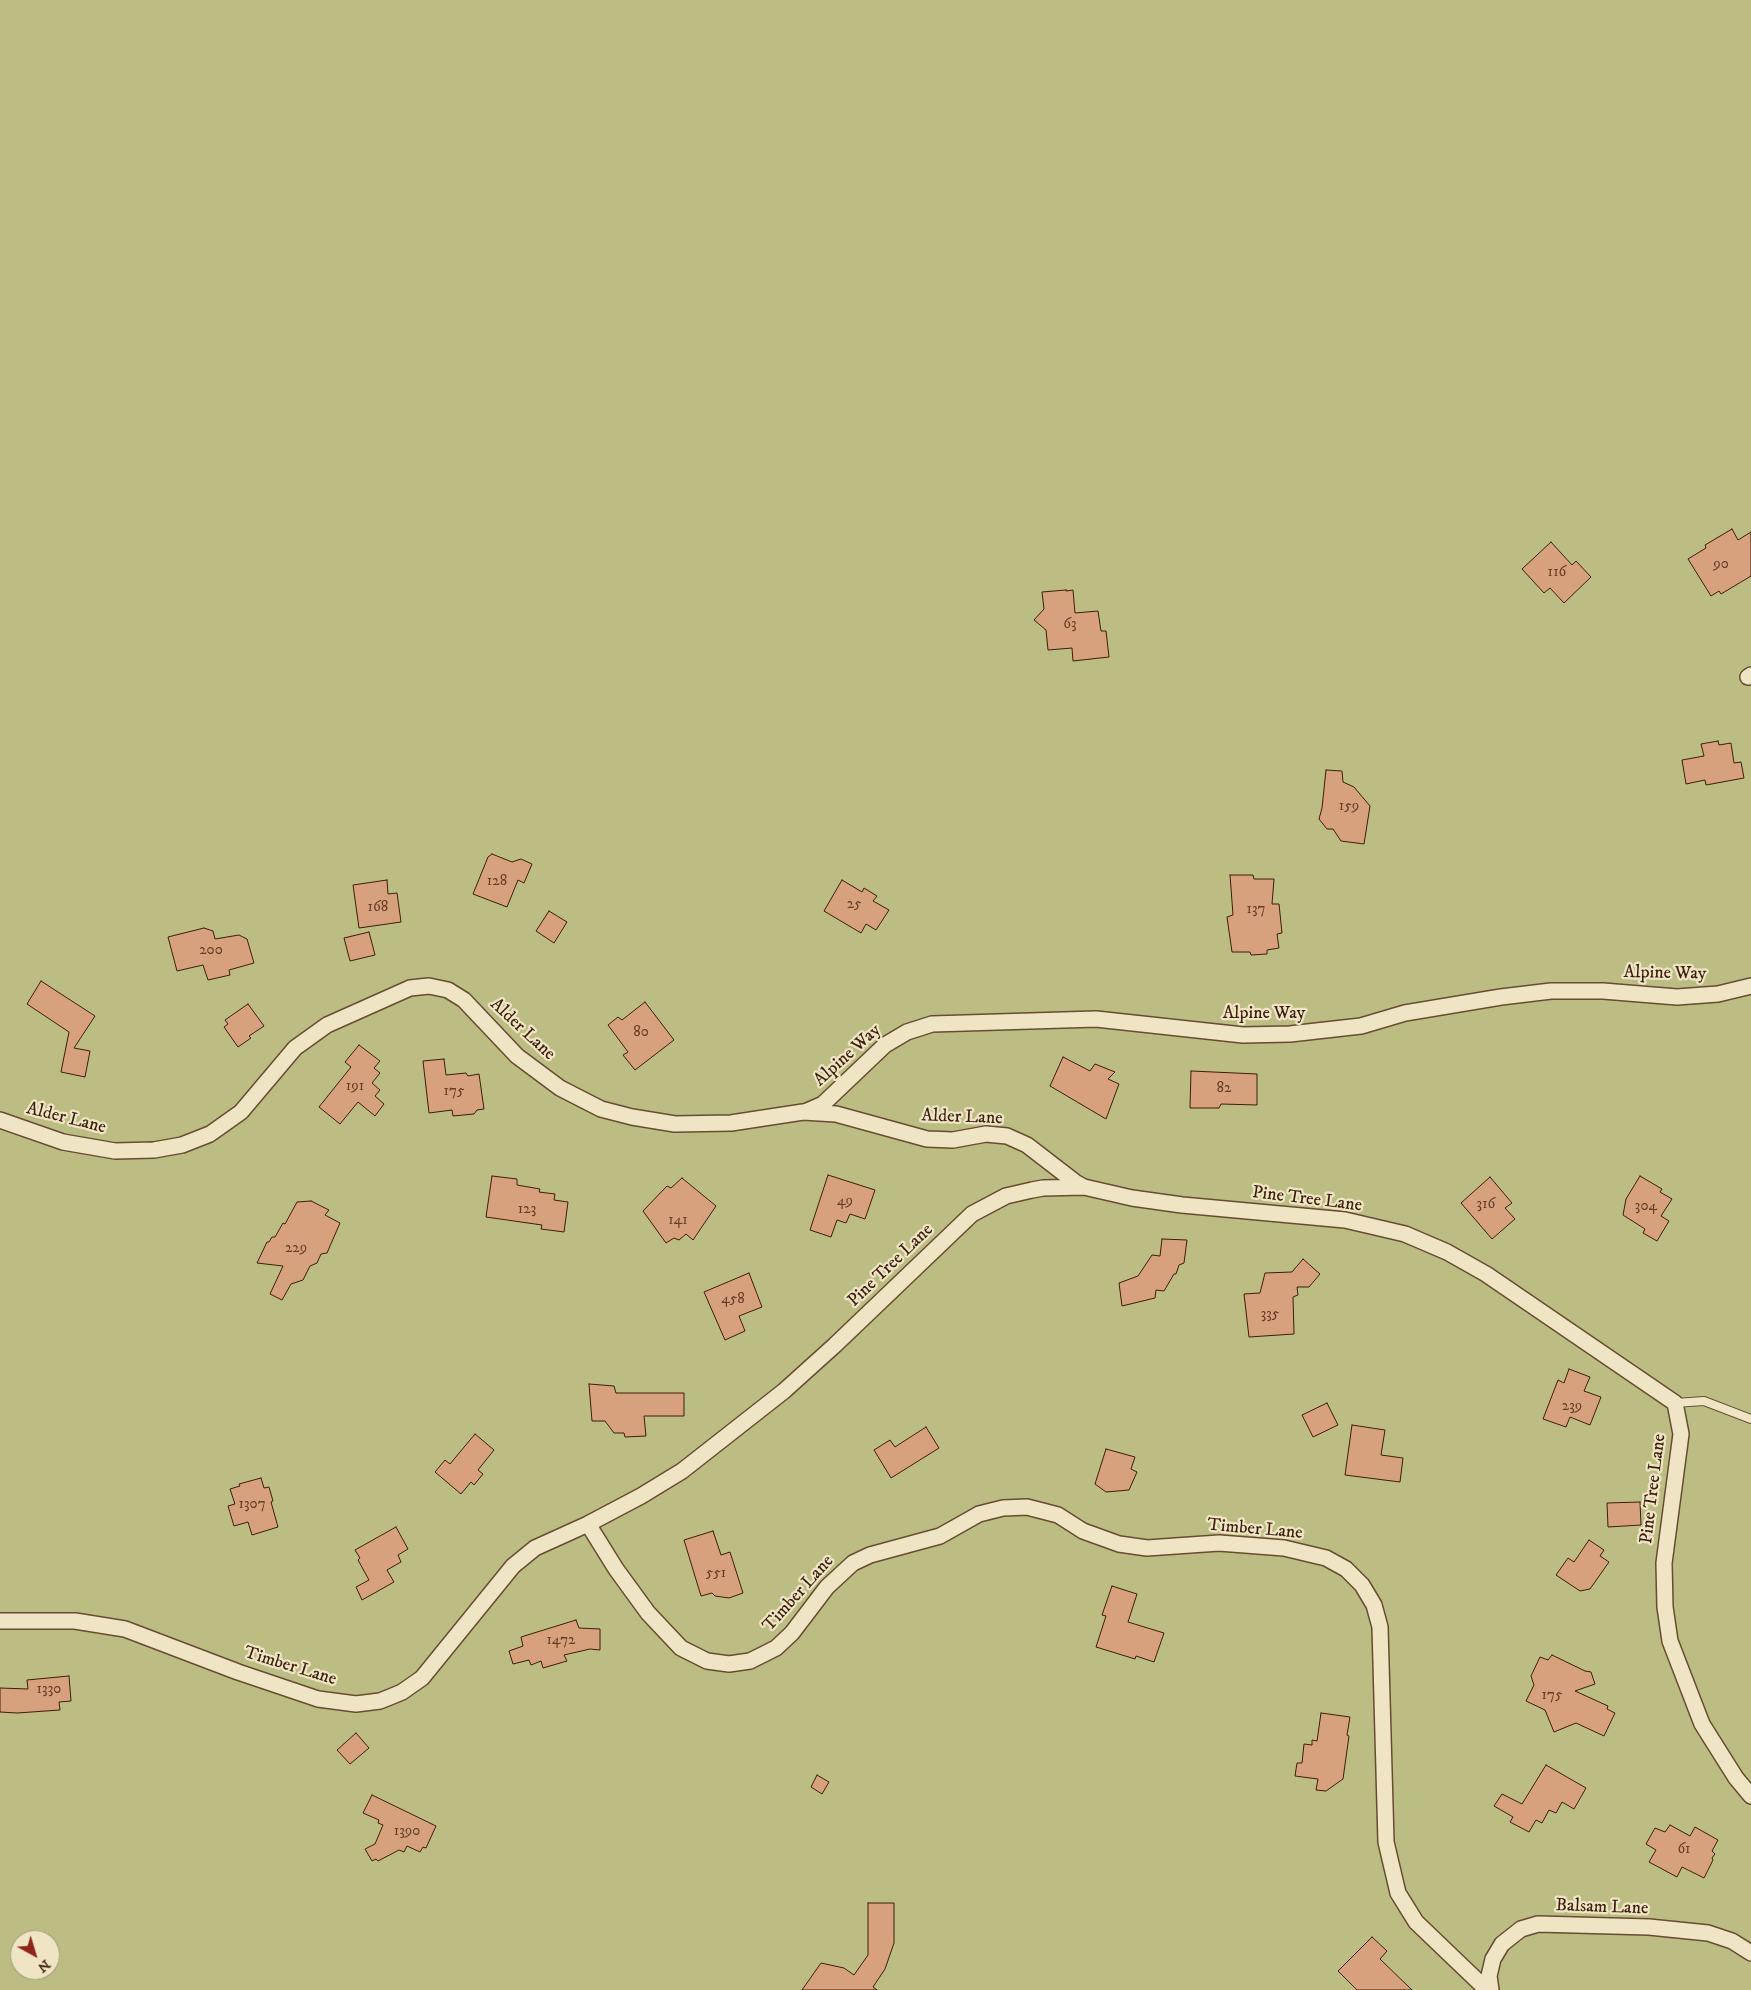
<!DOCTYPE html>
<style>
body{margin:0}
#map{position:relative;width:1751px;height:1990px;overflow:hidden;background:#e7d7a5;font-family:"IM FELL DW Pica",serif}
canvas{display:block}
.north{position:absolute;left:10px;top:1930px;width:50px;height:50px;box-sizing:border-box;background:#efe5c4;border:1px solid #a8957a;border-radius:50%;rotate:141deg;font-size:14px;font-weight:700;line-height:20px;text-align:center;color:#3d1e0b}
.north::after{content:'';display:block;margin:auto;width:18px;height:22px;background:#8f2418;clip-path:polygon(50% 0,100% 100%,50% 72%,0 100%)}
</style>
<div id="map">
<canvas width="1751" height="1990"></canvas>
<div class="north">N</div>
</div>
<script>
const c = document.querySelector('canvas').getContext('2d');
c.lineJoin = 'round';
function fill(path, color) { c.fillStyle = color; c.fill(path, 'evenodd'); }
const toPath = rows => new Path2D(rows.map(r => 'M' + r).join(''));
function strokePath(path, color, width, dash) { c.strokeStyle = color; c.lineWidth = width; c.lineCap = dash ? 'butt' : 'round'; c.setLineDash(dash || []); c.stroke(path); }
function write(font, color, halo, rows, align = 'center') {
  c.font = font + ' "IM FELL DW Pica",serif'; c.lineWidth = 4.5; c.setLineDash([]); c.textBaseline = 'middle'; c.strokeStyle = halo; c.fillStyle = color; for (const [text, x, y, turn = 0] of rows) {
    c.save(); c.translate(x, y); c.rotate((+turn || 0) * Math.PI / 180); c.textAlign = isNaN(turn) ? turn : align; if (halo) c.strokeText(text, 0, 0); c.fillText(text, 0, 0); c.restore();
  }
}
fill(toPath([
 [0,0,1751,0,1751,1990,0,1990],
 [20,1940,50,1940,50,1970,20,1970]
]), '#bcbd82');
const building = toPath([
 [1732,529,1738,540,1751,532,1751,576,1721,594,1719,591,1711,596,1688,559,1706,548,1705,545,1732,529],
 [1551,542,1572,565,1576,561,1591,577,1564,603,1550,588,1544,593,1522,569,1551,542],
 [1066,590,1066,591,1073,590,1075,613,1098,611,1101,631,1106,631,1109,657,1073,661,1072,648,1048,650,1046,630,1034,620,1044,609,1042,592,1066,590],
 [1718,741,1719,745,1731,743,1734,763,1741,762,1744,778,1706,785,1705,780,1686,784,1682,760,1704,756,1701,744,1718,741],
 [1326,770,1342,771,1343,782,1354,787,1370,806,1364,844,1341,841,1333,829,1327,829,1319,819,1322,808,1326,770],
 [492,854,512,862,521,859,532,864,524,883,518,880,507,907,473,894,488,857,492,854],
 [1230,875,1253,875,1254,879,1274,879,1272,904,1279,904,1282,933,1277,934,1279,948,1267,950,1267,954,1251,955,1250,952,1232,952,1227,917,1233,915,1230,875],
 [387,880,388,894,397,893,401,922,359,928,353,885,387,880],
 [842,880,862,892,864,888,877,896,873,901,889,910,876,930,866,924,861,933,824,911,842,880],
 [549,911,567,922,554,943,536,931,549,911],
 [204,928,213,931,215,939,239,935,247,939,254,963,229,970,230,975,208,980,203,965,177,971,168,937,204,928],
 [369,932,375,955,350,961,344,938,369,932],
 [41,981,95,1016,74,1048,90,1051,85,1077,61,1072,69,1032,27,1004,41,981],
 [645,1002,674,1040,635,1070,623,1055,628,1052,608,1025,618,1017,622,1020,645,1002],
 [248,1004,264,1026,249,1036,251,1038,238,1047,224,1027,228,1024,225,1020,248,1004],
 [359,1045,380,1061,374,1068,380,1073,372,1083,380,1090,375,1096,384,1104,375,1116,358,1102,340,1124,319,1107,351,1067,345,1062,359,1045],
 [1063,1057,1090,1071,1095,1064,1115,1072,1108,1079,1119,1084,1106,1119,1050,1086,1063,1057],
 [444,1059,446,1075,466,1073,468,1076,479,1074,484,1109,477,1110,474,1114,453,1116,452,1110,429,1113,423,1061,444,1059],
 [1191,1071,1257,1074,1257,1105,1221,1104,1219,1108,1190,1108,1191,1071],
 [828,1175,875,1190,865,1219,850,1214,846,1223,837,1220,831,1237,810,1230,828,1175],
 [492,1176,517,1179,517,1185,540,1189,539,1192,555,1194,554,1200,568,1202,564,1232,541,1229,542,1225,486,1217,492,1176],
 [1640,1176,1662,1189,1660,1192,1672,1199,1661,1216,1669,1221,1657,1241,1643,1233,1645,1229,1623,1215,1626,1199,1640,1176],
 [1490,1177,1512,1203,1505,1208,1515,1219,1492,1239,1461,1203,1490,1177],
 [682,1178,716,1206,693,1240,686,1234,679,1240,674,1238,666,1243,643,1211,667,1186,671,1188,682,1178],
 [311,1201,329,1210,325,1215,340,1223,327,1253,321,1254,317,1263,310,1266,303,1280,291,1284,282,1300,270,1294,283,1266,257,1263,267,1242,269,1242,272,1237,275,1237,283,1223,285,1224,297,1202,311,1201],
 [1162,1239,1187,1240,1184,1263,1179,1265,1176,1274,1174,1274,1164,1291,1156,1290,1155,1298,1122,1306,1119,1283,1138,1276,1152,1255,1160,1256,1162,1239],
 [1303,1259,1320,1274,1309,1287,1297,1287,1298,1295,1293,1297,1294,1334,1249,1337,1244,1294,1260,1293,1265,1273,1292,1272,1303,1259],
 [749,1273,762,1307,739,1316,745,1331,725,1340,704,1292,749,1273],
 [1569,1369,1590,1377,1584,1391,1601,1397,1590,1425,1570,1417,1566,1427,1543,1419,1558,1380,1564,1383,1569,1369],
 [589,1384,614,1386,616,1393,684,1393,684,1416,644,1416,646,1436,625,1437,624,1433,614,1433,605,1421,592,1421,589,1384],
 [1327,1403,1338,1425,1313,1437,1302,1415,1327,1403],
 [1352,1425,1385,1430,1381,1455,1403,1458,1400,1482,1345,1475,1352,1425],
 [926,1427,939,1448,891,1478,874,1450,890,1440,895,1447,926,1427],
 [475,1434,494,1450,478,1470,483,1474,474,1485,471,1482,461,1494,435,1472,445,1460,450,1464,475,1434],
 [1106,1449,1135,1457,1131,1469,1137,1472,1129,1490,1106,1492,1095,1484,1106,1449],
 [261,1478,264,1488,269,1487,273,1501,271,1502,278,1527,252,1535,248,1522,234,1526,228,1506,235,1504,230,1489,240,1486,239,1484,261,1478],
 [1640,1502,1641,1525,1608,1527,1607,1503,1640,1502],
 [396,1527,408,1549,398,1555,401,1562,387,1570,394,1582,362,1600,356,1587,369,1580,358,1560,360,1558,355,1550,396,1527],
 [713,1531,721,1555,730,1552,743,1593,729,1598,715,1596,712,1593,701,1596,684,1540,713,1531],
 [1589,1540,1604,1550,1600,1556,1609,1562,1590,1589,1580,1591,1556,1575,1568,1558,1574,1562,1589,1540],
 [1112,1586,1137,1594,1128,1622,1164,1633,1154,1662,1136,1656,1135,1659,1096,1647,1106,1616,1102,1615,1112,1586],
 [576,1620,579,1628,600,1629,600,1650,590,1649,564,1655,567,1661,543,1668,541,1661,531,1665,529,1660,513,1664,509,1651,523,1646,521,1637,576,1620],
 [1552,1655,1585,1671,1591,1672,1595,1684,1575,1691,1608,1706,1607,1709,1615,1713,1604,1736,1576,1723,1554,1732,1545,1710,1526,1701,1534,1685,1531,1676,1540,1657,1548,1660,1552,1655],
 [69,1676,71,1701,59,1702,60,1710,17,1713,0,1712,0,1688,28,1689,27,1680,69,1676],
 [1321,1713,1350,1717,1347,1735,1349,1736,1343,1779,1326,1791,1316,1790,1318,1779,1295,1776,1297,1763,1302,1763,1304,1744,1312,1745,1312,1740,1317,1741,1321,1713],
 [356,1733,369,1748,350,1764,337,1750,356,1733],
 [1546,1765,1586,1788,1574,1809,1562,1802,1556,1813,1549,1810,1542,1823,1536,1820,1529,1832,1510,1822,1513,1817,1494,1806,1502,1794,1522,1804,1546,1765],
 [817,1775,829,1782,822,1794,811,1787,817,1775],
 [372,1795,436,1826,426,1848,423,1847,420,1852,407,1846,404,1852,399,1850,378,1861,376,1859,372,1861,365,1849,375,1844,383,1825,378,1823,379,1820,363,1813,372,1795],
 [1670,1825,1690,1836,1695,1827,1718,1840,1712,1851,1715,1854,1712,1858,1713,1860,1704,1878,1682,1867,1677,1877,1649,1862,1656,1850,1646,1844,1655,1828,1665,1832,1670,1825],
 [868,1903,894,1903,894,1943,885,1969,873,1987,877,1990,802,1990,821,1963,844,1968,854,1975,868,1955,868,1903],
 [1372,1937,1387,1951,1380,1959,1412,1990,1357,1990,1338,1971,1372,1937]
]);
fill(building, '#d8a17e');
strokePath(building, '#3d1e0b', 1);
const lane = toPath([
 [1675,1403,1704,1401,1751,1419]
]);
const street = toPath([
 [1748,677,1751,675],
 [807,1111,823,1104,885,1045,907,1032,932,1024,1096,1019,1243,1035,1290,1034,1361,1026,1405,1013,1501,997,1551,991,1603,991,1677,997,1718,994,1751,986],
 [0,1120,63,1142,115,1151,154,1150,182,1145,210,1134,241,1112,295,1048,327,1025,410,988,429,986,448,990,464,1000,517,1056,560,1088,601,1109,632,1117,675,1124,731,1123,803,1112,836,1114,927,1139,953,1140,986,1134,1007,1136,1027,1145,1075,1182,1084,1187],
 [588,1524,616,1569,648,1613,681,1648,707,1661,729,1664,750,1661,776,1648,792,1633,827,1587,853,1563,870,1555,940,1536,979,1514,1003,1508,1027,1507,1058,1515,1083,1531,1119,1544,1147,1548,1219,1543,1284,1548,1326,1558,1346,1569,1362,1585,1374,1605,1380,1627,1386,1842,1398,1893,1416,1922,1487,1990],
 [0,1621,75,1621,125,1629,238,1672,318,1699,356,1704,380,1701,390,1697,402,1692,422,1678,513,1566,535,1548,588,1524,641,1496,682,1471,784,1391,835,1345,972,1214,1006,1196,1032,1190,1043,1188,1084,1187,1132,1198,1182,1205,1345,1220,1405,1234,1447,1252,1486,1274,1675,1403,1681,1434,1664,1563,1665,1607,1670,1641,1702,1724,1736,1778,1751,1796],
 [1491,1990,1489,1976,1493,1959,1502,1944,1521,1929,1538,1924,1649,1927,1708,1933,1732,1941,1751,1953]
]);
strokePath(lane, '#684c32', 10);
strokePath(street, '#684c32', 18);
strokePath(lane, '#efe5c4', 8);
strokePath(street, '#efe5c4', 15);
write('15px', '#643f28', null, [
 ["90",1721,565],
 ["116",1557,573],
 ["63",1070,625],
 ["159",1349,807],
 ["128",497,882],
 ["25",854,905],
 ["168",378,908],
 ["137",1256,910],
 ["200",211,951],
 ["80",641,1033],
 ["191",355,1087],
 ["82",1224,1089],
 ["175",454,1092],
 ["49",845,1202],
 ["316",1486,1205],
 ["304",1646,1207],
 ["123",527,1210],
 ["141",678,1221],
 ["229",296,1249],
 ["458",733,1300],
 ["335",1270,1315],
 ["239",1572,1407],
 ["1307",252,1505],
 ["551",716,1574],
 ["1472",561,1641],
 ["1330",49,1690],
 ["175",1552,1696],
 ["1390",407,1832],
 ["61",1684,1850]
]);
write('18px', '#3d1e0b', '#efe5c4', [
 ["Alpine Way",1665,974,1],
 ["Alpine Way",1264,1014],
 ["Alder Lane",522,1030,43],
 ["Alpine Way",848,1056,-42],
 ["Alder Lane",962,1118,2],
 ["Alder Lane",66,1119,14],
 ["Pine Tree Lane",1307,1200,7],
 ["Pine Tree Lane",891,1266,-44],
 ["Pine Tree Lane",1654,1489,-83],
 ["Timber Lane",1255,1530,5],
 ["Timber Lane",799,1594,-48],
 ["Timber Lane",290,1667,17],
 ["Balsam Lane",1602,1908,2]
]);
</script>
